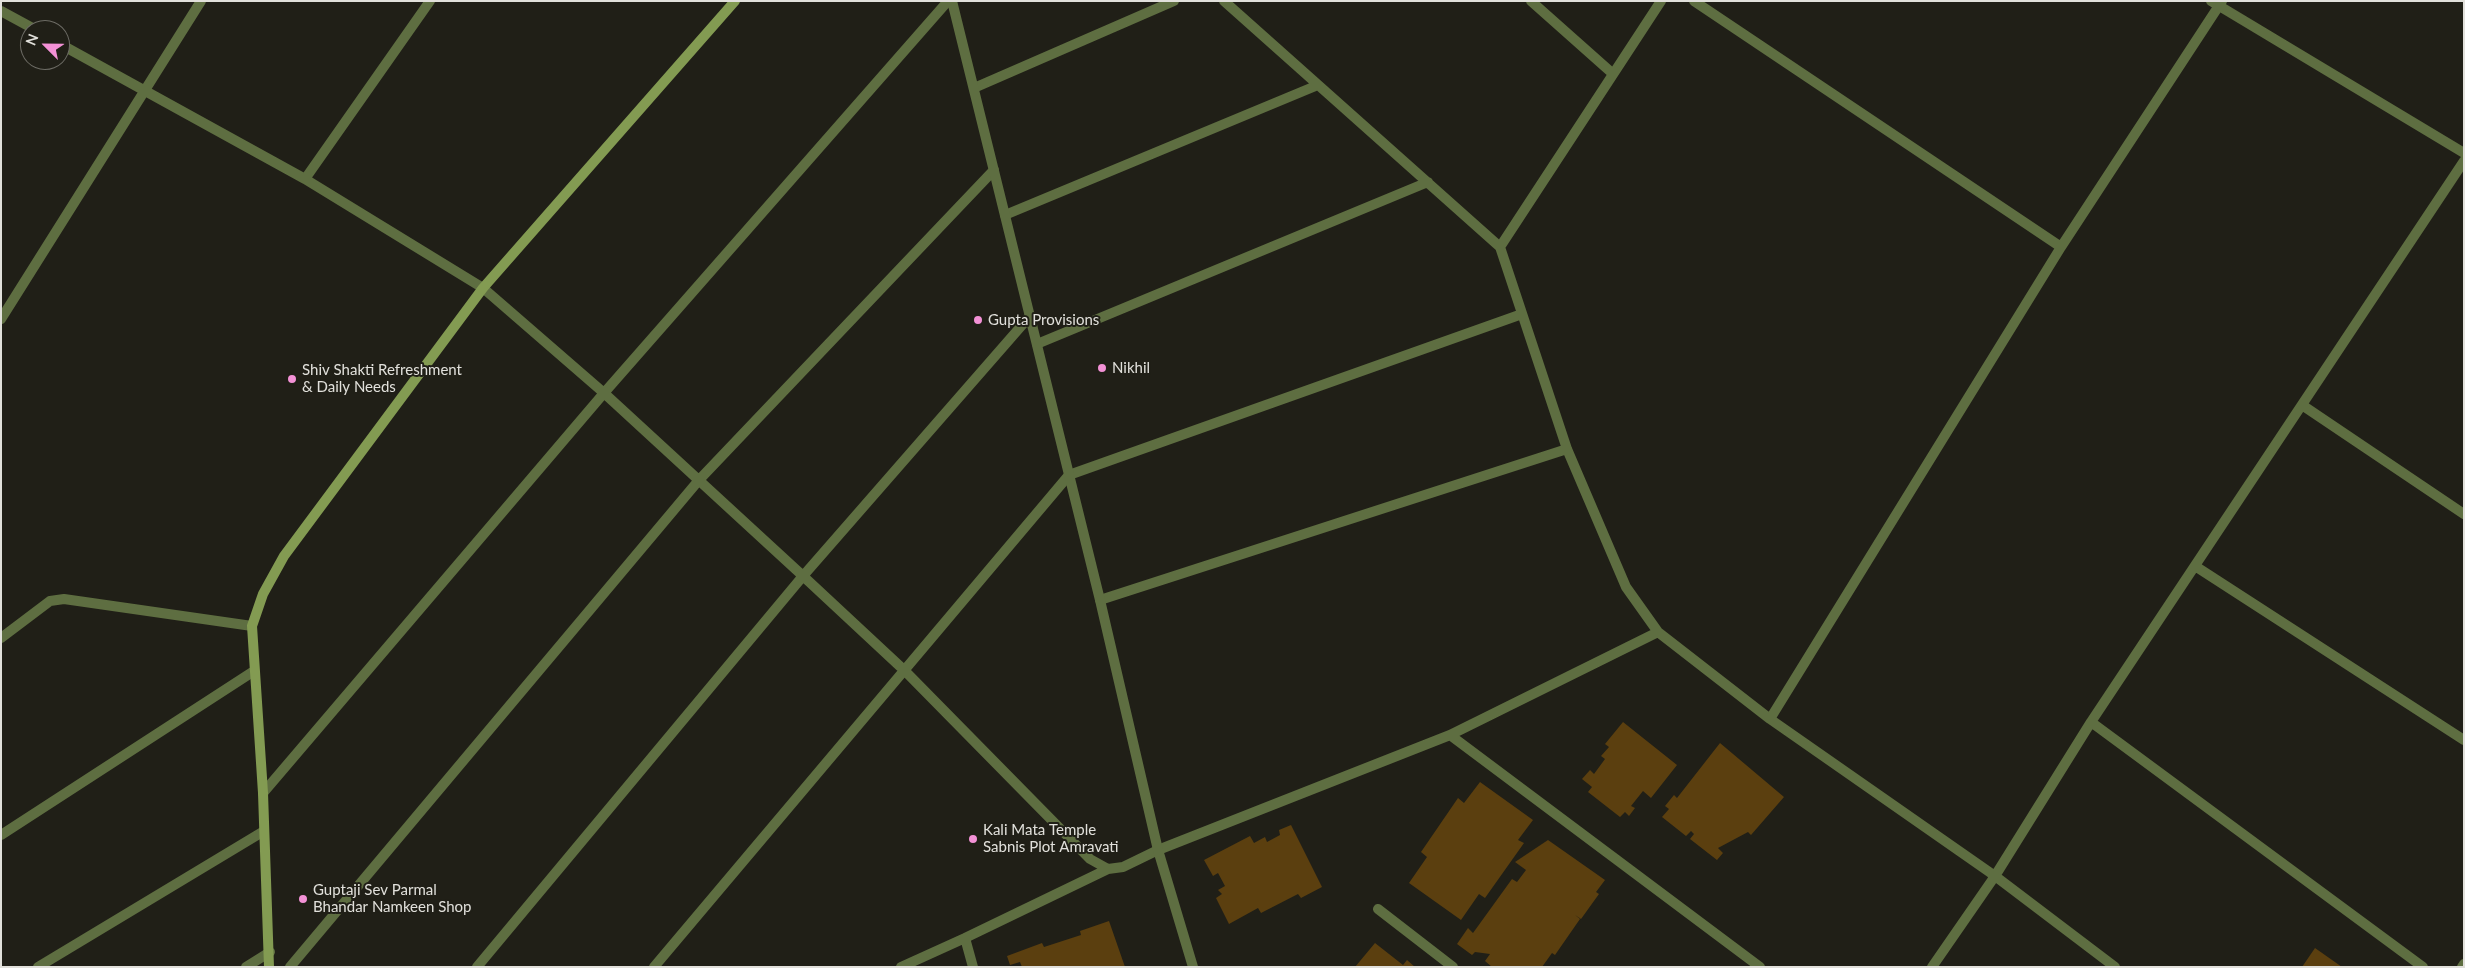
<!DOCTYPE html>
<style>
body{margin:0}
#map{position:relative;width:2465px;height:968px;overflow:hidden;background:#201f17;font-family:Lato,sans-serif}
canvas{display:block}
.frame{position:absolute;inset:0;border:2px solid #e1e0db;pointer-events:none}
.north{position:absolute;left:20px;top:20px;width:50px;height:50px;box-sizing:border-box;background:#201f17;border:1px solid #6d6c65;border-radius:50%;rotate:293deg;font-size:14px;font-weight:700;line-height:20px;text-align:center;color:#e1e0db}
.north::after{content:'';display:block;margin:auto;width:18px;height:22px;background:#f391d6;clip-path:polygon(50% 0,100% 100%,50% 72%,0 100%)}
</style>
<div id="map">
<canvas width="2465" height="968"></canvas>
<div class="frame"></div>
<div class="north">N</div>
</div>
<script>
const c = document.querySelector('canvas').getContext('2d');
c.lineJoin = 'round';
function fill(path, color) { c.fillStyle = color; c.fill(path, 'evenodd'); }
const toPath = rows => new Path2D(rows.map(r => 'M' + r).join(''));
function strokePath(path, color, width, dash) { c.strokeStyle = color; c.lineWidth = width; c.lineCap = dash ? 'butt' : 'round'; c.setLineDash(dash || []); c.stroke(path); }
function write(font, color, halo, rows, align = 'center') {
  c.font = font + ' Lato,sans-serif'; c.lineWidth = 4; c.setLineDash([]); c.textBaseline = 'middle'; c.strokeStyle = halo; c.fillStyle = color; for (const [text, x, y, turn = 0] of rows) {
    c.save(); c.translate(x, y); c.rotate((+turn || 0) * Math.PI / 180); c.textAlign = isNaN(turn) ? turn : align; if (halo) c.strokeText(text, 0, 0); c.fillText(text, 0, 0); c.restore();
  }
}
fill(toPath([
 [1623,722,1677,765,1651,798,1643,791,1631,806,1635,808,1629,816,1625,812,1620,817,1588,792,1592,787,1582,779,1590,770,1594,774,1605,759,1601,756,1609,747,1605,744],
 [1720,743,1784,797,1751,835,1748,832,1718,848,1723,853,1717,860,1690,839,1694,834,1691,831,1686,836,1662,817,1669,809,1665,806,1674,795,1677,798],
 [1480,782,1533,820,1518,840,1524,843,1485,898,1479,894,1461,920,1409,883,1427,857,1421,852,1458,798,1464,803],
 [1291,825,1322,887,1301,898,1298,894,1261,913,1258,908,1229,924,1216,898,1222,894,1218,890,1225,886,1218,873,1213,876,1204,860,1250,836,1254,843,1265,837,1267,842,1280,835,1279,830],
 [1548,840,1605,880,1596,892,1599,894,1581,919,1575,915,1580,919,1555,955,1552,953,1542,967,1492,967,1485,961,1490,954,1475,952,1472,955,1457,944,1468,928,1473,933,1512,879,1517,882,1526,870,1515,862],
 [1109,921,1125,967,1022,967,1020,962,1010,965,1007,956,1042,943,1044,947,1081,935,1080,931],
 [1375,943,1403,965,1407,960,1415,967,1355,967],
 [2315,948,2342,967,2302,967]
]), '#5b3f0f');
strokePath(toPath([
 [1224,1,1500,247,1567,449,1626,587,1658,632,1770,719,1995,876,2115,967],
 [1531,1,1612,73],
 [1694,1,2061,247],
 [2211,1,2464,153],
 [1,11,36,30],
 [60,44,305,179,483,288,604,393,803,576,905,671,1090,859,1108,869,1123,867,1158,850,1450,735,1658,632],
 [974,88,1174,1],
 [305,179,430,1],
 [1005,215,1318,85],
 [1500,247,1661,1],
 [1,319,201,1],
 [1037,344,1428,182],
 [2302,405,2464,514],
 [2195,566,2464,740],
 [1100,600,1567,449],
 [1,638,50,601,64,599,252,626],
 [1770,719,2061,247,2222,1],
 [2091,722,2423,967],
 [1450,735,1760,967],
 [263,793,604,393,948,1],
 [1,835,254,671],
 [1378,909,1453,967],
 [965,938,973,967],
 [38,967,264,831],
 [246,967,270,952],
 [290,967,699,480,994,170],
 [477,967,803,576,1030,316],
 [654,967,1069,475,1522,314],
 [901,967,965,938,1108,869],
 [1932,967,1995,876,2091,722,2464,161],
 [2462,967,2464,964]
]), '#5e6e41', 10);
strokePath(toPath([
 [952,1,1100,600,1158,850,1193,967]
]), '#5e6e41', 10);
strokePath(toPath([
 [269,967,263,793,252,626,263,594,284,556,483,288,735,1]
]), '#839b52', 10);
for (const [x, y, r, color] of [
 [978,320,5,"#f391d6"],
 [1102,368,5,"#f391d6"],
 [292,379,5,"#f391d6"],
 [973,839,5,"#f391d6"],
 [303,899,5,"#f391d6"]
]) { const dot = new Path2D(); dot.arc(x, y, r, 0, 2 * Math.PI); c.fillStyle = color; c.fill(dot); strokePath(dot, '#201f17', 2); }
write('15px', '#e1e0db', '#201f17', [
 ["Gupta Provisions",988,320],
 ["Nikhil",1112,368],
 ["Shiv Shakti Refreshment",302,370],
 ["& Daily Needs",302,387],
 ["Kali Mata Temple",983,830],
 ["Sabnis Plot Amravati",983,847],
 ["Guptaji Sev Parmal",313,890],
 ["Bhandar Namkeen Shop",313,907]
], 'left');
</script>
